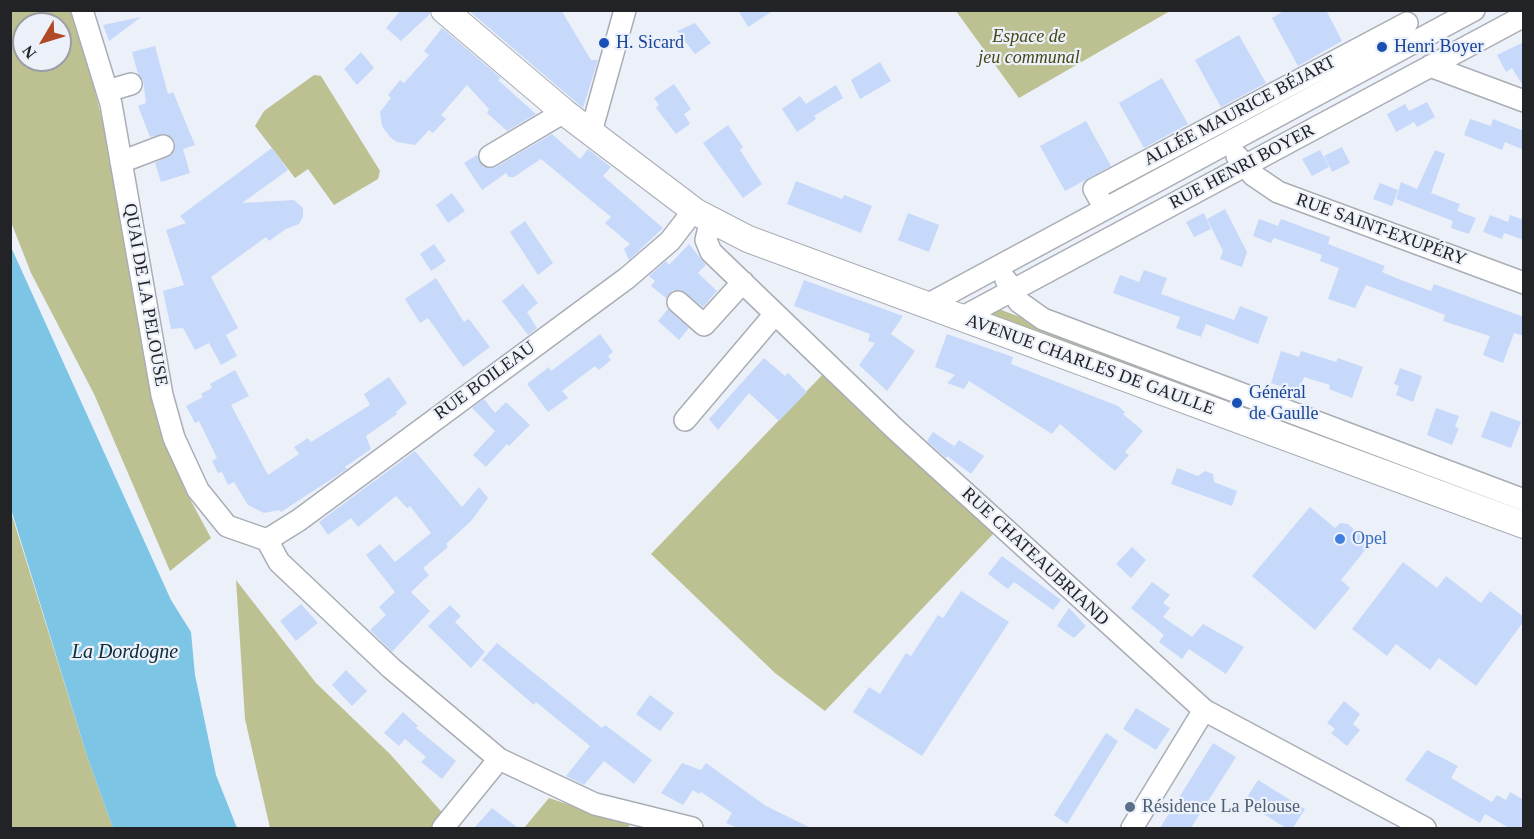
<!DOCTYPE html>
<meta charset="utf-8">
<style>
body{margin:0}
#map{position:relative;width:1534px;height:839px;overflow:hidden;background:#ecf0f9;font-family:"Times New Roman",serif}
canvas{display:block}
.frame{position:absolute;inset:0;border:12px solid #222326;pointer-events:none}
.north{position:absolute;left:12px;top:12px;width:60px;height:60px;box-sizing:border-box;background:#ecf0f9;border:2px solid #9b9ea5;border-radius:50%;rotate:232deg;font-size:16px;font-weight:700;line-height:24px;text-align:center;color:#222326}
.north::after{content:'';display:block;margin:auto;width:21px;height:27px;background:#b14927;clip-path:polygon(50% 0,100% 100%,50% 72%,0 100%)}
</style>
<div id="map">
<canvas width="1534" height="839"></canvas>
<div class="frame"></div>
<div class="north">N</div>
</div>
<script>
const c = document.querySelector('canvas').getContext('2d');
c.lineJoin = 'round';
function fill(path, color) { c.fillStyle = color; c.fill(path, 'evenodd'); }
const toPath = rows => new Path2D(rows.map(r => 'M' + r).join(''));
function strokePath(path, color, width, dash) { c.strokeStyle = color; c.lineWidth = width; c.lineCap = dash ? 'butt' : 'round'; c.setLineDash(dash || []); c.stroke(path); }
function write(font, color, halo, rows, align = 'center') {
  c.font = font + ' "Times New Roman",serif'; c.lineWidth = 4.5; c.setLineDash([]); c.textBaseline = 'middle'; c.strokeStyle = halo; c.fillStyle = color; for (const [text, x, y, turn = 0] of rows) {
    c.save(); c.translate(x, y); c.rotate((+turn || 0) * Math.PI / 180); c.textAlign = isNaN(turn) ? turn : align; if (halo) c.strokeText(text, 0, 0); c.fillText(text, 0, 0); c.restore();
  }
}
fill(toPath([
 [10,11,73,11,77,22,102,119,166,437,184,488,211,538,170,571,94,394,31,273,11,222],
 [24,24,60,24,60,60,24,60],
 [956,11,1170,11,1019,98],
 [314,75,321,76,380,171,378,179,334,205,308,169,295,178,255,126,264,111],
 [996,308,1523,505,1523,513,995,317,990,314],
 [825,372,994,533,825,711,775,673,651,554],
 [10,509,88,759,113,828,11,828],
 [236,580,316,683,390,754,456,828,270,828,245,719],
 [549,798,630,825,627,828,524,828]
]), '#bdc191');
fill(toPath([
 [11,247,171,600,191,632,195,675,216,775,237,828,113,828,88,759,11,509]
]), '#7dc5e5');
fill(toPath([
 [401,10,429,10,430,14,401,41,386,28],
 [468,10,561,10,591,60,598,60,583,108],
 [738,10,774,10,748,27],
 [1285,10,1326,10,1342,41,1298,66,1272,18],
 [141,17,109,41,103,25],
 [695,23,711,43,695,54,677,31],
 [442,28,501,78,498,80,536,114,507,131,487,113,489,109,467,85,441,115,446,119,433,133,429,130,415,145,397,142,390,137,382,126,380,112,391,98,388,95,400,80,404,83,429,55,424,51],
 [1239,35,1266,83,1221,107,1195,60],
 [1524,42,1524,87,1512,68,1506,72,1497,55],
 [155,46,168,94,173,92,195,145,183,149,190,173,161,182,155,163,172,154,175,142,166,134,150,137,138,106,146,103,143,80,138,74,132,52],
 [361,52,374,68,357,85,344,69],
 [880,62,891,81,860,99,851,80],
 [1162,78,1188,124,1144,148,1119,103],
 [674,84,691,109,684,114,690,124,676,134,656,108,659,105,654,98],
 [836,85,843,98,814,116,816,119,797,132,782,109,800,96,806,104],
 [1427,102,1435,117,1417,127,1414,122,1396,132,1387,114,1405,104,1409,111],
 [1470,119,1491,126,1493,119,1524,131,1524,150,1505,142,1502,150,1464,135],
 [1086,121,1111,166,1065,191,1040,146],
 [728,125,743,147,740,150,762,184,743,198,703,143],
 [552,134,580,159,588,149,611,167,603,176,663,228,629,260,624,249,630,244,605,223,611,217,541,159,514,177,509,177,506,173,482,190,464,163,477,155,483,167,496,167],
 [1342,147,1350,163,1332,172,1324,156],
 [272,148,288,170,242,203,294,200,303,208,303,217,299,224,286,229,269,241,266,237,211,277,238,328,226,335,237,356,221,365,209,343,195,350,183,328,171,329,163,291,184,285,166,230,186,223,180,216],
 [1320,150,1329,167,1312,176,1302,159],
 [1435,150,1445,154,1431,193,1460,204,1457,211,1476,218,1469,234,1451,228,1453,221,1396,199,1401,182,1417,189],
 [796,181,842,199,844,195,872,206,861,233,787,204],
 [1380,183,1398,190,1392,206,1373,199],
 [452,193,465,211,448,223,436,205],
 [1225,209,1247,252,1242,267,1220,259,1223,251,1207,219],
 [908,213,939,225,929,252,898,240],
 [1204,213,1211,229,1194,237,1186,222],
 [1490,215,1508,222,1510,215,1524,220,1524,240,1504,233,1502,239,1483,232],
 [1259,219,1278,226,1281,219,1330,237,1328,244,1385,266,1382,272,1401,280,1431,291,1434,284,1524,317,1524,336,1514,333,1503,363,1483,355,1490,336,1443,321,1445,315,1406,300,1366,285,1355,308,1328,299,1339,268,1320,261,1322,255,1297,246,1274,238,1271,243,1253,236],
 [525,221,553,263,538,275,510,232],
 [434,244,446,261,431,271,420,254],
 [689,244,706,265,698,273,717,291,703,307,681,290,673,290,666,298,651,286,655,281,649,276,666,261,669,265],
 [1144,270,1167,278,1161,294,1234,320,1240,306,1268,317,1258,344,1206,324,1201,337,1176,328,1180,317,1113,293,1120,275,1139,282],
 [436,278,464,322,469,319,490,347,463,367,428,318,420,323,405,299],
 [804,280,903,316,891,334,915,351,887,391,859,365,875,343,868,341,870,334,794,306],
 [523,284,538,303,527,312,537,328,528,335,502,301],
 [668,309,689,328,679,340,658,321],
 [600,334,613,352,608,356,611,360,599,370,595,366,562,391,568,398,548,412,527,384,549,367,551,371],
 [947,334,1013,357,1011,364,1118,406,1125,412,1123,414,1143,431,1125,452,1129,455,1115,471,1060,424,1052,434,969,381,964,389,947,383,955,375,935,367],
 [1281,351,1299,357,1301,351,1336,362,1338,358,1363,367,1352,398,1329,389,1330,385,1304,377,1298,392,1271,383],
 [764,358,785,376,788,373,807,392,779,421,749,393,718,430,709,419],
 [1400,368,1422,376,1413,402,1396,395,1399,386,1394,384],
 [235,370,249,396,231,405,268,475,299,454,294,447,308,438,311,442,370,405,364,394,389,377,407,403,396,412,397,414,366,436,371,449,345,467,347,469,281,512,279,510,264,513,248,505,234,482,228,485,222,472,218,473,212,461,217,458,199,421,195,423,186,406,203,397,201,394,212,388,210,384],
 [484,399,495,413,506,402,530,425,509,446,507,444,486,467,473,455,495,431,472,408],
 [1436,408,1459,416,1455,427,1459,428,1452,445,1427,435],
 [1491,411,1521,422,1511,448,1481,437],
 [933,432,954,446,946,458,927,441],
 [959,440,984,456,971,474,947,456],
 [415,451,462,507,479,487,488,498,472,520,446,544,448,547,423,568,429,575,411,592,430,611,392,652,370,630,386,615,379,607,395,592,366,555,380,544,395,562,431,533,410,506,407,508,396,496,358,527,351,518,328,535,319,522],
 [1177,468,1198,476,1205,471,1213,474,1214,482,1237,491,1232,506,1171,484],
 [1310,507,1335,528,1340,523,1348,524,1370,544,1341,580,1350,588,1315,630,1252,576],
 [1132,547,1146,560,1131,578,1116,564],
 [1002,556,1061,600,1053,610,1014,582,1008,589,988,574],
 [1403,562,1437,588,1446,576,1481,603,1490,591,1524,617,1524,621,1476,686,1439,658,1430,670,1396,644,1387,656,1352,629],
 [1152,582,1170,595,1163,603,1170,608,1163,617,1192,637,1203,624,1244,647,1226,674,1189,649,1182,659,1159,642,1164,635,1131,608],
 [961,591,1009,622,922,756,853,712,869,687,880,694,906,653,911,656,938,615,943,618],
 [301,604,318,623,296,641,280,621],
 [450,605,461,616,455,622,485,652,471,668,428,626],
 [1069,608,1086,626,1074,638,1057,626],
 [497,643,602,728,605,725,652,760,634,784,604,761,584,785,566,776,590,746,536,702,534,705,482,660],
 [346,670,367,691,352,706,332,685],
 [650,695,674,713,660,731,636,714],
 [1344,701,1360,714,1353,724,1360,730,1347,746,1331,733,1335,729,1327,723],
 [1136,708,1170,729,1156,750,1123,729],
 [403,712,418,726,416,728,456,761,442,779,421,762,426,757,405,739,399,746,384,733],
 [1106,733,1118,741,1067,824,1054,815],
 [1213,743,1236,757,1191,828,1160,828],
 [1427,750,1458,766,1451,778,1492,802,1497,795,1506,800,1510,792,1524,800,1524,828,1509,828,1485,814,1480,823,1405,780],
 [682,763,701,770,706,763,766,806,811,828,738,828,726,823,732,813,701,792,699,794,693,790,683,805,661,793],
 [1258,780,1305,809,1293,828,1286,828,1244,802],
 [492,808,518,828,474,828]
]), '#c6d9fa');
const minor = toPath([
 [82,10,111,104,162,395,174,438,198,490,227,526,267,540],
 [1430,66,1524,101],
 [107,91,131,84],
 [591,132,625,10],
 [490,156,564,112],
 [1237,156,1253,175,1278,192,1524,283],
 [121,162,163,146],
 [1105,209,1094,189,1407,23],
 [711,220,706,240,711,252,894,428,1204,710,1425,828],
 [1006,280,1019,302,1043,319,1524,500],
 [678,302,704,325,743,282],
 [927,305,1474,10],
 [961,318,1524,16],
 [685,420,775,314],
 [267,540,299,520,627,278,670,241,694,210],
 [267,540,279,562,391,668,499,759,595,804,692,828],
 [443,828,499,759],
 [1132,828,1204,710]
]);
const major = toPath([
 [444,10,564,112,696,212,748,239,1524,525]
]);
strokePath(minor, '#a9adb5', 24);
strokePath(major, '#a9adb5', 28);
strokePath(minor, '#fff', 21);
strokePath(major, '#fff', 26);
for (const [x, y, r, color] of [
 [604,43,6,"#1a4fb4"],
 [1382,47,6,"#1a4fb4"],
 [1237,403,6,"#1a4fb4"],
 [1340,539,6,"#3f7fe0"],
 [1130,807,6,"#5c6f8a"]
]) { const dot = new Path2D(); dot.arc(x, y, r, 0, 2 * Math.PI); c.fillStyle = color; c.fill(dot); strokePath(dot, '#ecf0f9', 2); }
write('italic 18px', '#464817', '#ecf0f9', [
 ["Espace de",1029,37],
 ["jeu communal",1029,58]
]);
write('18px', '#164399', '#ecf0f9', [
 ["H. Sicard",616,43],
 ["Henri Boyer",1394,47],
 ["Général",1249,393],
 ["de Gaulle",1249,414]
], 'left');
write('18px', '#222326', '#ecf0f9', [
 ["ALLÉE MAURICE BÉJART",1240,111,-28],
 ["RUE HENRI BOYER",1242,167,-28],
 ["RUE SAINT-EXUPÉRY",1381,230,20],
 ["QUAI DE LA PELOUSE",145,295,80],
 ["AVENUE CHARLES DE GAULLE",1090,365,20],
 ["RUE BOILEAU",485,381,-36],
 ["RUE CHATEAUBRIAND",1035,557,43]
]);
write('18px', '#366cbe', '#ecf0f9', [
 ["Opel",1352,539]
], 'left');
write('18px', '#4e5e75', '#ecf0f9', [
 ["Résidence La Pelouse",1142,807]
], 'left');
write('italic 20px', '#0a2d3b', '#ecf0f9', [
 ["La Dordogne",125,653]
]);
</script>
